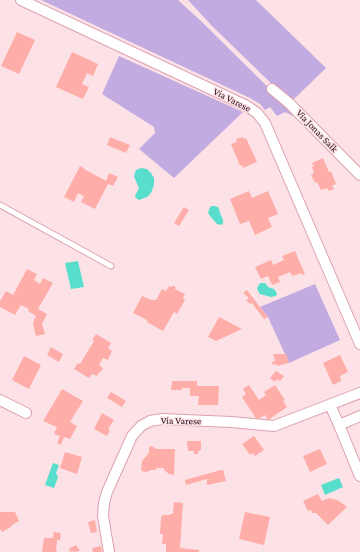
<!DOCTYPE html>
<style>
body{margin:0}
canvas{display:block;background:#fce2e7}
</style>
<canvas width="360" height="552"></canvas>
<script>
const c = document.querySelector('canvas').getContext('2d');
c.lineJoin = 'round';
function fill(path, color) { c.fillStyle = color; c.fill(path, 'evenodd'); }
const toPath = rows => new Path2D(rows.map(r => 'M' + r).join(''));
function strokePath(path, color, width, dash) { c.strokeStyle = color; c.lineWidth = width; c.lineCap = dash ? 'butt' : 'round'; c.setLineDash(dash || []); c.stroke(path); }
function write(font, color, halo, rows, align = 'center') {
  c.font = font + ' "Crimson Pro",serif'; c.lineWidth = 3; c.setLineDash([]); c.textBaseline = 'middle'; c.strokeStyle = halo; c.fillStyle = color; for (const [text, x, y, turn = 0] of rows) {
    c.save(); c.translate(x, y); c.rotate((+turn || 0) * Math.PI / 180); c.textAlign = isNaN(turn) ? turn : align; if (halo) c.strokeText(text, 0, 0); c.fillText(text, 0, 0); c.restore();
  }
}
fill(toPath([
 [41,0,178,0,200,20,300,119,285,112,277,116,270,107,265,110,260,104,250,98],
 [188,0,256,0,326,68,293,100,275,87,213,27],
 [119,56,243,112,174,178,139,149,155,133,154,127,102,94],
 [315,284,340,340,289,363,268,317,260,307]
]), '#c1abe1');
fill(toPath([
 [141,168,147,169,151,173,154,178,154,185,151,193,147,197,139,200,136,198,135,196,139,188,135,179,134,176,136,170],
 [212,206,215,206,218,207,219,209,220,213,223,220,223,223,222,225,217,224,210,216,208,213,210,207],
 [78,261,84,287,71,289,65,263],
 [260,283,265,283,268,287,274,289,277,293,276,296,271,297,260,294,258,291,257,288],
 [53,463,59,465,56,473,58,477,54,488,45,485],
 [339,478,343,487,325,495,321,485]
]), '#57decc');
fill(toPath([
 [17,32,35,40,19,74,1,66],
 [72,52,98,64,93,76,87,73,82,84,89,87,83,99,56,87],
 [110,137,130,145,126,153,107,145],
 [243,137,244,139,246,138,257,162,243,168,242,165,240,166,231,144,237,142,236,139],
 [323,158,329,172,331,171,336,184,332,186,334,189,329,191,327,188,321,190,317,182,315,183,311,175,314,173,312,167,314,166,312,163],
 [80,166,84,168,84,169,106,181,109,173,118,177,113,186,108,184,95,209,81,202,84,196,78,193,74,202,64,197],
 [249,191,252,198,268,191,278,214,268,218,272,227,255,235,249,221,240,224,230,199],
 [184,207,189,210,179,226,174,223],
 [295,251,305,274,302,275,301,273,292,276,290,272,278,277,280,282,272,285,268,276,261,279,255,267,271,260,273,265,284,260,282,256],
 [27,269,37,274,34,280,40,284,43,278,53,283,38,309,47,314,42,324,45,334,36,336,33,325,34,320,36,316,28,311,29,309,21,305,15,315,0,307,0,301,6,291,13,295],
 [169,286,171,287,172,286,175,286,175,289,185,294,183,298,185,300,177,314,174,312,163,331,147,322,147,320,133,313,142,296,151,300,156,300,162,289,166,291],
 [247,290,260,307,268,317,264,319,252,303,250,304,246,300,249,298,243,293],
 [219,317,242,329,216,341,208,337],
 [96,334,111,343,108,348,112,351,108,360,103,358,99,365,103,368,100,373,99,372,97,376,92,374,89,378,74,369,78,363,80,364,94,341,92,340],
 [51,347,63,354,59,362,47,355],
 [273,354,286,354,289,363,277,366,276,364,273,365,272,362,275,361],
 [340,355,348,372,340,376,341,381,333,385,323,363],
 [24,356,41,365,29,389,12,380],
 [276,371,284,376,280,381,277,379,275,382,270,378],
 [172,381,197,381,197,386,219,386,218,405,198,405,199,396,190,396,190,388,182,388,182,390,171,390],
 [249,385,259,400,266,395,264,392,275,385,285,400,283,401,287,407,268,420,265,415,257,420,242,397,246,394,243,389],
 [62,389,83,401,70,422,77,426,70,439,64,437,61,445,57,443,60,436,54,434,57,427,43,421],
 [111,392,126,401,122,407,107,398],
 [102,413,114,420,108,429,110,430,107,436,94,429],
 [254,436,264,450,255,456,253,453,250,455,242,444],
 [187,441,201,441,201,450,198,451,198,454,194,454,194,451,188,451],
 [150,446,152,446,156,449,175,449,174,475,169,474,164,470,164,468,156,468,156,470,150,470,150,471,144,472,141,470,142,461,148,454,149,451,149,448],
 [320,449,327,464,310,472,303,456],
 [65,452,82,457,77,474,60,468],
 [221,470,223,470,226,481,207,485,207,479,186,485,185,480],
 [318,494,322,501,329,498,337,500,342,503,347,507,328,525,316,513,312,513,311,510,308,511,303,501],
 [174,502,183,503,180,548,199,550,199,552,166,552,166,544,162,544,163,534,160,534,161,518,162,515,170,515,170,514,173,514],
 [0,512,15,512,19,521,12,525,11,527,2,532,0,529],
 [245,512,270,517,264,545,239,539],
 [95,520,97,532,91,533,88,522],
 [54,532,61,533,60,540,57,540,56,550,57,552,42,552,44,538,53,538],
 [76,545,80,551,73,552,72,551,70,552,69,549],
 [101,546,102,552,93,552,92,548]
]), '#feada8');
const service = toPath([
 [0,205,111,266]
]);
const minor = toPath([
 [21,0,247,106,257,113,265,123,360,344],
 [272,89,289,103,360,175],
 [0,400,26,413],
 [330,405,339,425,360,416],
 [339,425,360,476],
 [109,552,103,516,104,503,107,492,132,436,141,426,150,421,162,419,231,422,274,426,360,393]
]);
strokePath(service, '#dda1af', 7);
strokePath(minor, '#dda1af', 12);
strokePath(service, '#fff', 5);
strokePath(minor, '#fff', 10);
write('10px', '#291319', '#fce2e7', [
 ["Via Varese",232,100,27],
 ["Via Jonas Salk",317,131,46],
 ["Via Varese",181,421,1]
]);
</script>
